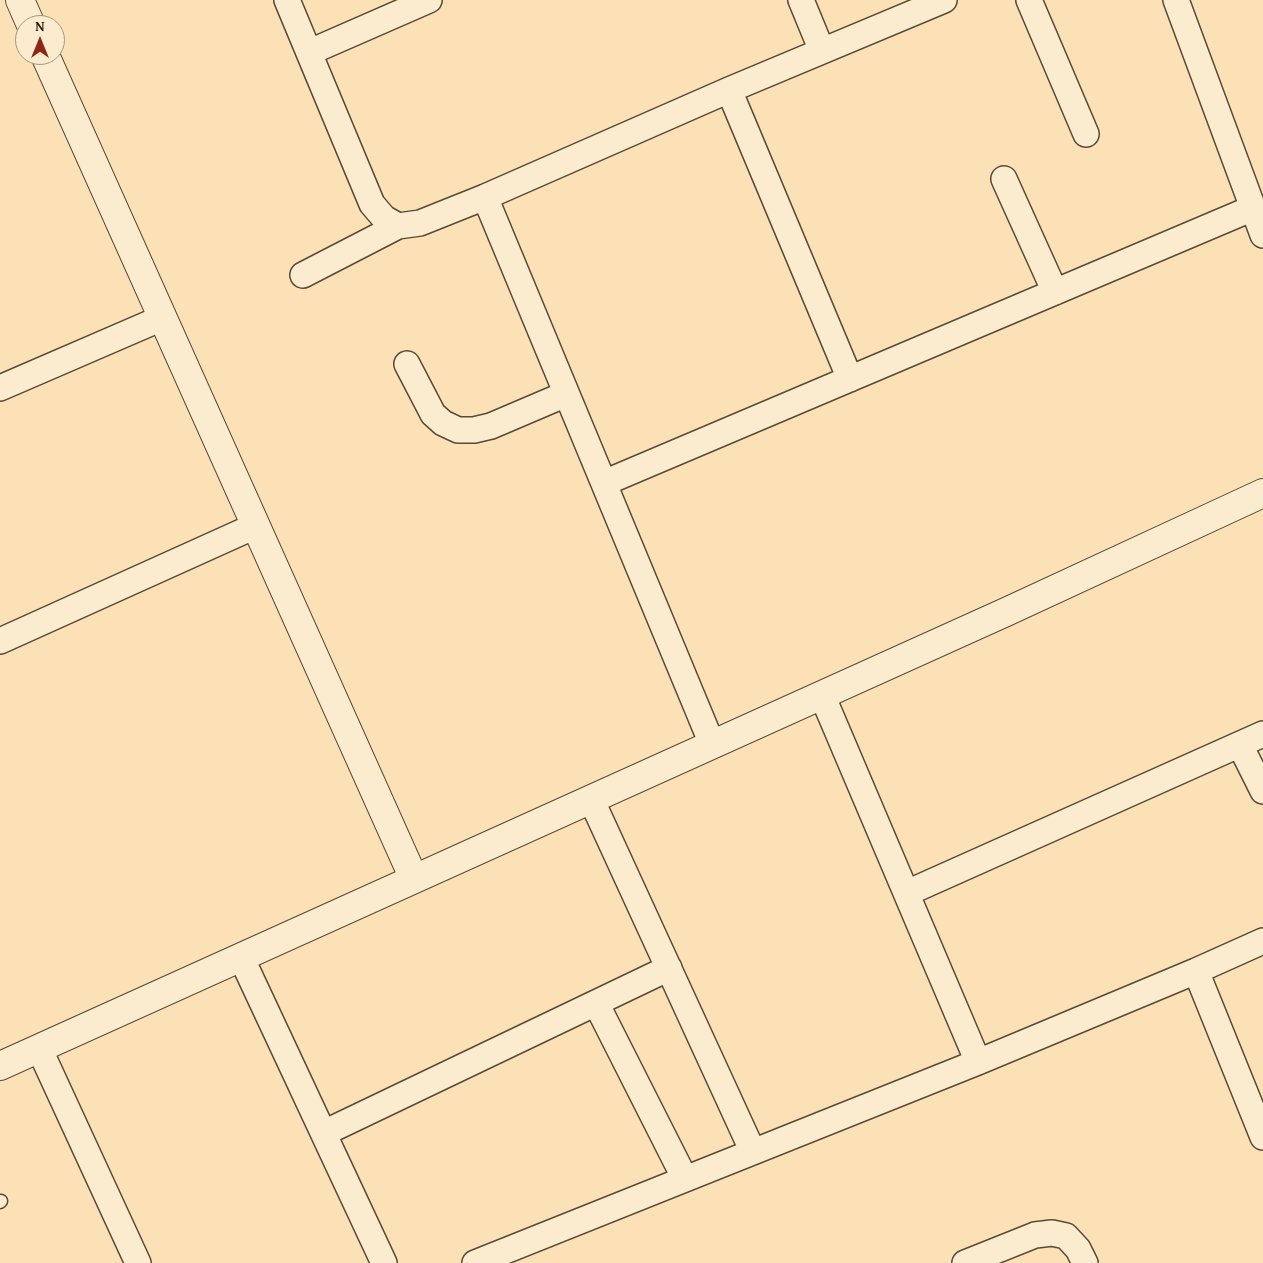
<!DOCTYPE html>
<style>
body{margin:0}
#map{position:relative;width:1263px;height:1263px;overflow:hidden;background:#fbe1b5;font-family:"Gentium Book Plus",serif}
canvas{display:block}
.north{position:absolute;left:15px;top:15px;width:50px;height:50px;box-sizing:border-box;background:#fceccf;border:1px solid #a59781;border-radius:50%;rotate:0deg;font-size:14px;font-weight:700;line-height:20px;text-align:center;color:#22180d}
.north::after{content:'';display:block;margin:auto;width:18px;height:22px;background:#8f2418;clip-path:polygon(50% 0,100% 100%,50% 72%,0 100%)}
</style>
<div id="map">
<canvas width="1263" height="1263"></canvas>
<div class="north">N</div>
</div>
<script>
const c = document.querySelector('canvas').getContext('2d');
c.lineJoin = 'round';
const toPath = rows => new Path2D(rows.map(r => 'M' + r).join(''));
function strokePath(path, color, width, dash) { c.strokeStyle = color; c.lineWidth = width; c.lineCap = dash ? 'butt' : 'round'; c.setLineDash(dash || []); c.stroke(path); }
const service = toPath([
 [0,1202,1,1201]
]);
const minor = toPath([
 [287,0,372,204,384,218,398,226,420,223,485,197,729,90,944,0],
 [801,0,822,51],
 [1029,0,1086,134],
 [1176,0,1263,235],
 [310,52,429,0],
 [729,90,850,379],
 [1004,179,1055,292],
 [485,197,712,744],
 [303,275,398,226],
 [407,364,433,414,443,423,458,430,474,430,491,426,566,394],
 [0,388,162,318],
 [604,483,1253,208],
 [0,641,255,526],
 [822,695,978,1062],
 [1240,745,1263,791],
 [591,799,753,1152],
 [907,893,1263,734],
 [241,957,384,1263],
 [1196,971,1263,1137],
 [596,1003,685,1179],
 [39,1048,138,1263],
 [324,1133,669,968],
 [475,1263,978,1062,1196,971,1263,941],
 [965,1263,1035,1235,1052,1233,1066,1236,1078,1249,1085,1263]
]);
const tertiary = toPath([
 [20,0,31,25],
 [45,55,414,879],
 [0,1066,1006,612,1263,493]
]);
strokePath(service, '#584a37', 15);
strokePath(minor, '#584a37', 28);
strokePath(tertiary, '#584a37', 30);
strokePath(service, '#fceccf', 12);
strokePath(minor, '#fceccf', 25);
strokePath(tertiary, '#fceccf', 28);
</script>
